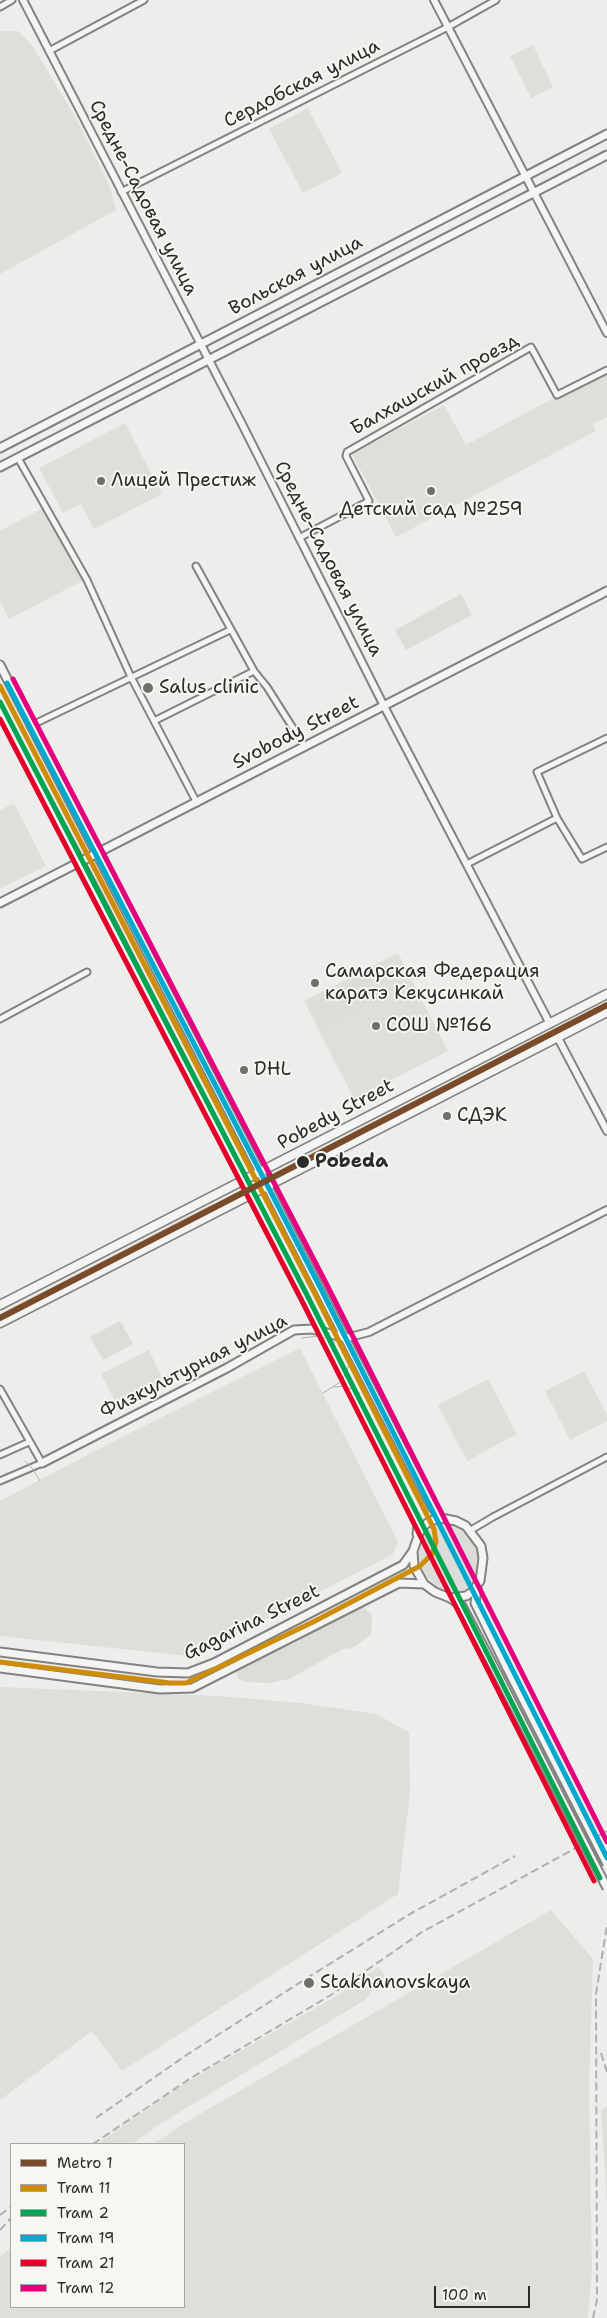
<!DOCTYPE html>
<meta charset="utf-8">
<style>
body{margin:0}
#map{position:relative;width:607px;height:2318px;overflow:hidden;background:#ededeb;font-family:"Shantell Sans",sans-serif}
canvas{display:block}
.legend{position:absolute;left:10px;top:2143px;width:175px;height:165px;box-sizing:border-box;background:#f6f6f2;border:1px solid #a5a5a2;margin:0;padding:6px 9px;list-style:none;font-size:15px;color:#2b2b2b}
.legend li{display:flex;align-items:center;gap:10px;height:25px}
.legend b{width:25px;border:1px solid #a5a5a2}
.scale{position:absolute;left:434px;top:2286px;width:96px;height:22px;box-sizing:border-box;border:2px solid #2b2b2b;border-top:0;padding-left:6px;font-size:15px;line-height:18px;white-space:nowrap;color:#2b2b2b;-webkit-text-stroke:4px #f6f6f2;paint-order:stroke}
</style>
<div id="map">
<canvas width="607" height="2318"></canvas>
<ul class="legend">
<li><b style="height:6px;background:#7a4b2a"></b>Metro 1</li>
<li><b style="height:6px;background:#ce8d09"></b>Tram 11</li>
<li><b style="height:6px;background:#00a651"></b>Tram 2</li>
<li><b style="height:6px;background:#00a9ce"></b>Tram 19</li>
<li><b style="height:6px;background:#e4002b"></b>Tram 21</li>
<li><b style="height:6px;background:#e5007d"></b>Tram 12</li>
</ul>
<div class="scale">100 m</div>
</div>
<script>
const c = document.querySelector('canvas').getContext('2d');
c.lineJoin = 'round';
function fill(path, color) { c.fillStyle = color; c.fill(path, 'evenodd'); }
const toPath = rows => new Path2D(rows.map(r => 'M' + r).join(''));
function strokePath(path, color, width, dash) { c.strokeStyle = color; c.lineWidth = width; c.lineCap = dash ? 'butt' : 'round'; c.setLineDash(dash || []); c.stroke(path); }
function write(font, color, halo, rows, align = 'center') {
  c.font = font + ' "Shantell Sans",sans-serif'; c.lineWidth = 4; c.setLineDash([]); c.textBaseline = 'middle'; c.strokeStyle = halo; c.fillStyle = color; for (const [text, x, y, turn = 0] of rows) {
    c.save(); c.translate(x, y); c.rotate((+turn || 0) * Math.PI / 180); c.textAlign = isNaN(turn) ? turn : align; if (halo) c.strokeText(text, 0, 0); c.fillText(text, 0, 0); c.restore();
  }
}
fill(toPath([
 [0,31,18,31,32,45,77,120,110,187,116,210,0,274],
 [533,45,553,87,531,98,510,56],
 [308,108,342,173,303,193,269,129],
 [607,373,607,417,593,424,596,431,396,537,352,454,444,405,466,445,554,398],
 [125,423,162,494,94,529,81,504,63,513,39,468],
 [43,508,82,581,9,619,0,601,0,531],
 [14,803,46,866,0,889,0,810],
 [398,953,448,1051,354,1099,304,1001],
 [300,1348,398,1542,393,1554,259,1623,187,1656,0,1636,0,1501,116,1440],
 [149,1350,164,1382,117,1405,101,1374],
 [584,1371,607,1415,607,1421,570,1440,545,1391],
 [488,1379,517,1434,467,1461,438,1405],
 [0,1687,218,1696,301,1703,376,1714,409,1732,410,1793,398,1894,122,2071,92,2031,0,2100],
 [551,1910,593,1959,589,2087,592,2272,588,2318,0,2318,0,2256,11,2248,11,2307,184,2307,184,2144,154,2144,183,2124],
 [378,1967,385,1976,365,2000,160,2124,132,2144,97,2144,187,2082,336,1996],
 [607,2107,607,2204,601,2110]
]), '#dededb');
fill(toPath([
 [461,594,472,615,406,650,395,630],
 [365,976,377,1000,322,1029,309,1004],
 [543,1034,544,1036,298,1162,299,1160],
 [211,1204,213,1208,0,1318,0,1314],
 [120,1321,133,1344,103,1360,90,1337],
 [442,1523,449,1523,463,1529,476,1547,480,1562,478,1576,470,1589,463,1593,451,1593,438,1587,427,1577,420,1564,419,1550,421,1536,427,1529],
 [364,1607,372,1615,371,1635,350,1649,345,1648,289,1679,269,1683,245,1682,238,1679,236,1671,296,1642,330,1621]
]), '#dcdcd9');
const minor = toPath([
 [0,7,12,0],
 [49,51,144,0],
 [121,192,448,27,496,0],
 [18,458,87,580,131,677,197,803],
 [299,538,369,501,346,456,347,452,531,347,557,395,607,370],
 [196,566,254,671,267,687,305,747],
 [154,721,254,671],
 [30,726,230,630],
 [607,738,537,772,557,818,582,859,607,847],
 [467,864,557,818],
 [0,1019,87,972],
 [0,1389,42,1463,0,1481],
 [0,1455,29,1442],
 [471,1530,493,1517,607,1457]
]);
const tertiary = toPath([
 [23,0,242,424,384,706,550,1024],
 [434,0,607,333],
 [558,1038,607,1131],
 [346,1338,369,1332,607,1210]
]);
const secondary = toPath([
 [0,448,607,134],
 [0,467,607,155],
 [0,665,420,1484,432,1507,441,1518],
 [0,710,93,886,350,1388,413,1514,418,1525,417,1534],
 [0,903,607,591],
 [42,1463,227,1368,294,1330,312,1329,346,1338],
 [441,1518,456,1521,466,1526,481,1546,483,1558,480,1581,472,1592,466,1596,450,1598,435,1592,424,1584,414,1566,413,1551,421,1528,430,1521,441,1518],
 [477,1588,475,1603,507,1668],
 [450,1598,462,1606,497,1673],
 [0,1652,157,1672,188,1673,214,1663,403,1565,413,1551],
 [0,1668,160,1689,192,1688,399,1583,424,1584]
]);
const primary = toPath([
 [0,1305,607,994],
 [0,1323,607,1012]
]);
strokePath(minor, '#828281', 9);
strokePath(tertiary, '#828281', 10);
strokePath(secondary, '#828281', 11);
strokePath(primary, '#828281', 11);
strokePath(minor, '#f4f4f2', 5);
strokePath(tertiary, '#f4f4f2', 6);
strokePath(secondary, '#f4f4f2', 7);
strokePath(primary, '#f4f4f2', 8);
strokePath(toPath([
 [302,1338,318,1336,329,1339,335,1343],
 [335,1387,345,1386,360,1393],
 [323,1393,342,1381,349,1365],
 [25,1461,32,1468,40,1481]
]), '#afafae', 1);
strokePath(toPath([
 [601,2053,607,2072],
 [96,2118,188,2054,307,1978,410,1914,515,1856],
 [93,2144,191,2078,331,1995,422,1932,607,1831],
 [0,2215,11,2207],
 [0,2230,11,2218],
 [593,2318,597,2300,596,1994,607,1925]
]), '#afafae', 2, [8, 4]);
const secondaryBridge = toPath([
 [507,1668,607,1864],
 [497,1673,607,1888]
]);
strokePath(secondaryBridge, '#828281', 11, []);
strokePath(secondaryBridge, '#f4f4f2', 7);
strokePath(toPath([
 [0,686,314,1292,434,1529,436,1542,432,1554,420,1566,313,1622,186,1683,170,1683,0,1662]
]), '#ce8d09', 5);
strokePath(toPath([
 [0,702,307,1295,600,1878]
]), '#00a651', 5);
strokePath(toPath([
 [7,683,321,1289,607,1858]
]), '#00a9ce', 5);
strokePath(toPath([
 [0,719,301,1299,594,1881]
]), '#e4002b', 5);
strokePath(toPath([
 [13,679,327,1285,607,1842]
]), '#e5007d', 5);
strokePath(toPath([
 [0,1318,607,1005]
]), '#7a4b2a', 6);
for (const [x, y, r, color] of [
 [101,481,5,"#6f6f6e"],
 [431,491,5,"#6f6f6e"],
 [148,688,6,"#6f6f6e"],
 [315,983,5,"#6f6f6e"],
 [376,1026,5,"#6f6f6e"],
 [244,1070,5,"#6f6f6e"],
 [447,1116,5,"#6f6f6e"],
 [303,1162,7,"#2b2b2b"],
 [309,1983,6,"#6f6f6e"]
]) { const dot = new Path2D(); dot.arc(x, y, r, 0, 2 * Math.PI); c.fillStyle = color; c.fill(dot); strokePath(dot, '#f6f6f2', 2); }
write('19px', '#2b2b2b', '#f6f6f2', [
 ["Сердобская улица",302,84,-27],
 ["Средне-Садовая улица",143,198,63],
 ["Вольская улица",296,276,-28],
 ["Балхашский проезд",435,385,-29],
 ["Средне-Садовая улица",328,559,63],
 ["Svobody Street",296,733,-27],
 ["Pobedy Street",336,1115,-28],
 ["Физкультурная улица",194,1367,-27],
 ["Gagarina Street",252,1623,-26]
]);
write('19px', '#2b2b2b', '#f6f6f2', [
 ["Лицей Престиж",111,481],
 ["Детский сад №259",431,510,"center"],
 ["Salus clinic",159,688],
 ["Самарская Федерация",325,972],
 ["каратэ Кекусинкай",325,994],
 ["СОШ №166",386,1026],
 ["DHL",254,1070],
 ["СДЭК",457,1116],
 ["Stakhanovskaya",320,1983]
], 'left');
write('bold 19px', '#2b2b2b', '#f6f6f2', [
 ["Pobeda",315,1162]
], 'left');
</script>
